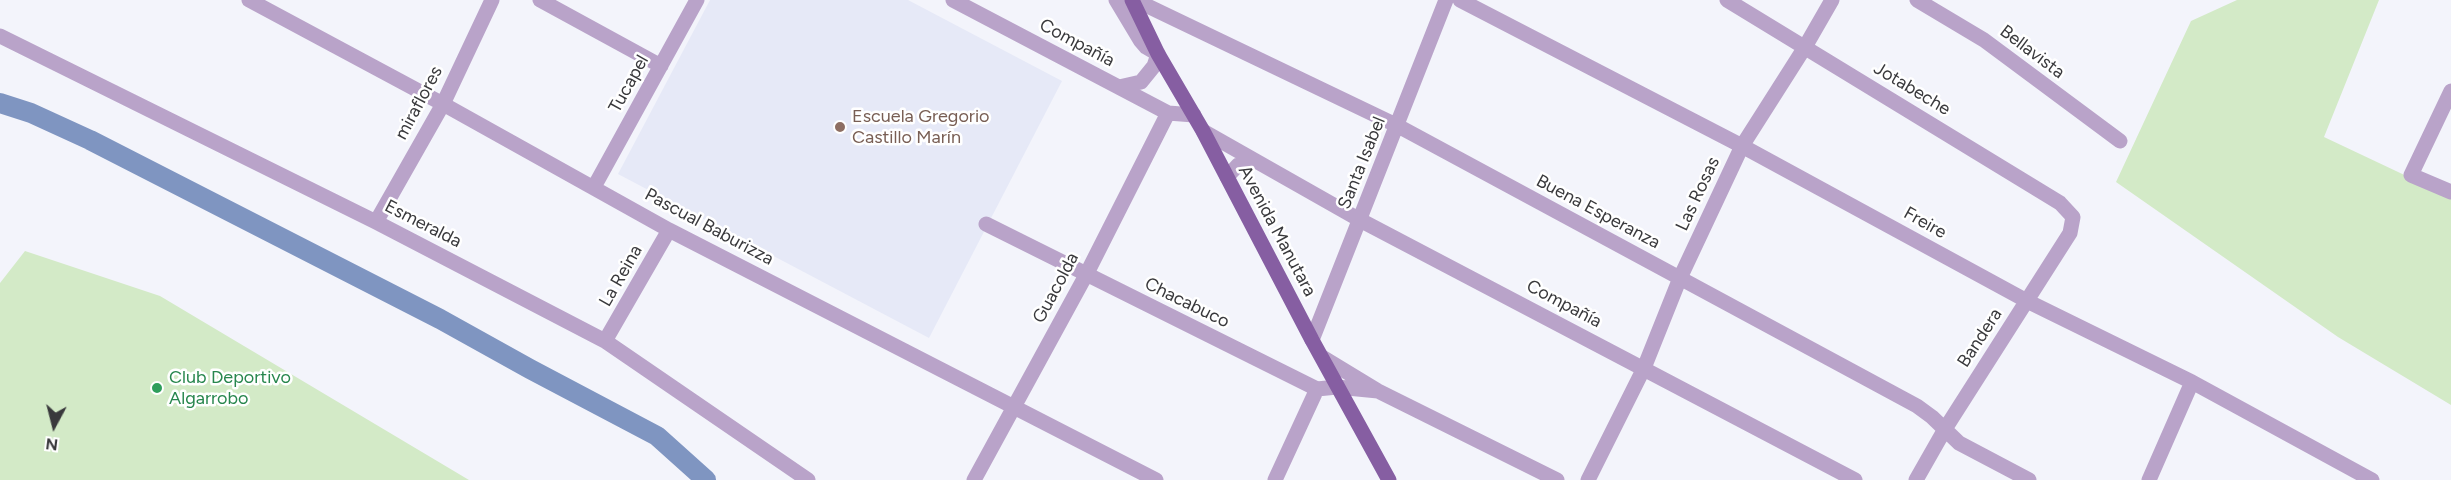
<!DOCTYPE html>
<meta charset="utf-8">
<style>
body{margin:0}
#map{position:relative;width:2451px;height:480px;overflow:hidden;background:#f3f4fb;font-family:Figtree,sans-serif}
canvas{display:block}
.north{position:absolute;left:24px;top:396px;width:60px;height:60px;-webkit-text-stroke:4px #fff;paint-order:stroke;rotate:187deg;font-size:16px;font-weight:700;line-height:24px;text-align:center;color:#39393c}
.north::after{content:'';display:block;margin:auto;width:21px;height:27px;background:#39393c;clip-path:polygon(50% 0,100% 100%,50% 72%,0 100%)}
</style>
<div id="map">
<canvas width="2451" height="480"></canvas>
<div class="north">N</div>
</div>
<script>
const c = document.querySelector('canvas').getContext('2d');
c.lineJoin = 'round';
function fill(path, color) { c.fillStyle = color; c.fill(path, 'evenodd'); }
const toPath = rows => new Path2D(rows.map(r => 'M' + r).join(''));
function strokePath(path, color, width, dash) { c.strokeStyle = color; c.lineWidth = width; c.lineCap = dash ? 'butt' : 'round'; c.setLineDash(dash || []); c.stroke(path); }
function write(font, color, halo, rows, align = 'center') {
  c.font = font + ' Figtree,sans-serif'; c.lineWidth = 5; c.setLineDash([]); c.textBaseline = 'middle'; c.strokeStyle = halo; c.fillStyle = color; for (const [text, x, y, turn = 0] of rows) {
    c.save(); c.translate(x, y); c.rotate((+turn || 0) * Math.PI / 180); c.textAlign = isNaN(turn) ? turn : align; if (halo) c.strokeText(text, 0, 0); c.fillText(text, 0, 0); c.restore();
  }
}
fill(toPath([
 [710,0,908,0,1062,81,929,338,618,174]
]), '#e6e9f7');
fill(toPath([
 [2237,0,2379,0,2324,137,2451,197,2451,405,2338,337,2116,182,2191,21],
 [25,251,160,296,469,480,0,480,0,283]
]), '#d3eac7');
strokePath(toPath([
 [0,103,31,113,90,140,440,319,530,369,657,436,706,480]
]), '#7f95c1', 20);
strokePath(toPath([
 [249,0,443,104,669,230,1156,480],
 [540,0,661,66],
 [953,0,1168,113,1194,115],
 [1116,0,1140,40,1146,47,1158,54,1154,66,1141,82,1119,87],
 [1135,0,1398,126,1917,406,1932,417,1959,443,2029,480],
 [1460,0,1742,146,2027,301,2192,382,2372,480],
 [1727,0,2060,203,2073,217,2070,233,1945,429,1916,480],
 [1917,0,1984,40,2120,141],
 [0,36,376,222,605,341,808,480],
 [2451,91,2411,175,2451,192],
 [1203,131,1360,220,1855,480],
 [1227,177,1238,165,1256,161],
 [594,187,697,0],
 [376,222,443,104,492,0],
 [986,224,1317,389,1337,387,1378,391],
 [1312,340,1446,0],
 [605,341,669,230],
 [1322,357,1378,391,1557,480],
 [974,480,1086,275,1168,113],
 [1275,480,1317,389],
 [1588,480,1644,368,1680,278,1742,146,1805,47,1832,0],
 [2149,480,2192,382]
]), '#b9a3c9', 15);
strokePath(toPath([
 [1132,0,1158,54,1203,131,1312,340,1389,480]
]), '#865ea2', 15);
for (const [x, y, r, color] of [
 [840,127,6,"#8d6e63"],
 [157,388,6,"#2e9e5b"]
]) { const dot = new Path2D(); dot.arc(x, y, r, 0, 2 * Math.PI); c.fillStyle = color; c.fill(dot); strokePath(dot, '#fff', 2); }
write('18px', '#39393c', '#fff', [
 ["Compañía",1077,43,28],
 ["Bellavista",2032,52,37],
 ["Tucapel",629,84,-61],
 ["Jotabeche",1912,89,31],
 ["miraflores",419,103,-62],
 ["Santa Isabel",1362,163,-68],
 ["Las Rosas",1698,194,-65],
 ["Buena Esperanza",1598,212,28],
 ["Freire",1925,223,29],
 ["Esmeralda",423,224,27],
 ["Pascual Baburizza",709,227,28],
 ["Avenida Manutara",1277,231,62],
 ["La Reina",621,276,-60],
 ["Guacolda",1056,288,-62],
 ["Chacabuco",1187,303,26],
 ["Compañía",1564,304,28],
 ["Bandera",1980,338,-57]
]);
write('18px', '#785e54', '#fff', [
 ["Escuela Gregorio",852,117],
 ["Castillo Marín",852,138]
], 'left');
write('18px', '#27864d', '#fff', [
 ["Club Deportivo",169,378],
 ["Algarrobo",169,399]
], 'left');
</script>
